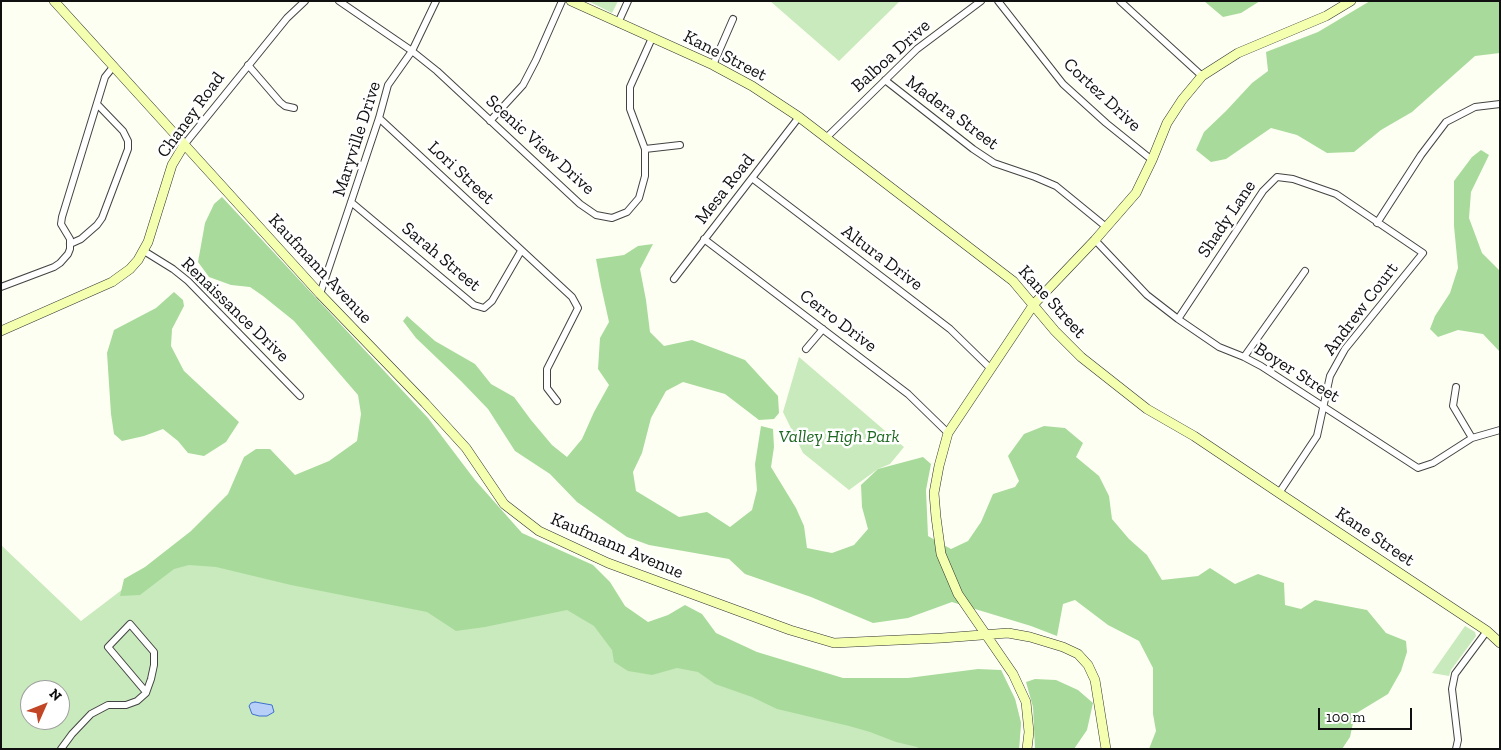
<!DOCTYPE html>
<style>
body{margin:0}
#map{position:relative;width:1501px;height:750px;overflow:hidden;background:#fefff3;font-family:"Zilla Slab",serif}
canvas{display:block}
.frame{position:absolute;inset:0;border:2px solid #101010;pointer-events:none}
.north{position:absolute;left:20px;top:680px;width:50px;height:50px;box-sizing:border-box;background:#fff;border:1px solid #9f9f9f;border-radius:50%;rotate:46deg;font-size:14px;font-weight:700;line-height:20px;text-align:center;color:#101010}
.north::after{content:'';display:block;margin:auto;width:18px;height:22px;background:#c24526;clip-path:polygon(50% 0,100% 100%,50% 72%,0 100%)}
.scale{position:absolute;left:1318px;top:708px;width:94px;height:22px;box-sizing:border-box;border:2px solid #101010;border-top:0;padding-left:6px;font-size:15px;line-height:18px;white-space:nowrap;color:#101010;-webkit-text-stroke:4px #fff;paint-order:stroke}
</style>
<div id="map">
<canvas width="1501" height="750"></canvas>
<div class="frame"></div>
<div class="north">N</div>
<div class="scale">100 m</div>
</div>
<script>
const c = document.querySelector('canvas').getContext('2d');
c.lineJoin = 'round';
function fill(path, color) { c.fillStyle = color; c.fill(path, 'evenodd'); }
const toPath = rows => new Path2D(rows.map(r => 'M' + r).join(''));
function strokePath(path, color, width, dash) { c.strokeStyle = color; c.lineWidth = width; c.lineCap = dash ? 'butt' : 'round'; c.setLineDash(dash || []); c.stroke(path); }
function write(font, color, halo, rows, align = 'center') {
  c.font = font + ' "Zilla Slab",serif'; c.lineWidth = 5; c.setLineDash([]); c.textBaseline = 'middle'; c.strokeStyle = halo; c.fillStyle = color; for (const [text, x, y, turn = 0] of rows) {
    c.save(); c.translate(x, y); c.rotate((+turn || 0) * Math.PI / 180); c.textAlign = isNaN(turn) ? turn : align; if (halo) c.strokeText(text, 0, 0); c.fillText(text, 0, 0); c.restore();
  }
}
fill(toPath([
 [588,1,618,1,612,13],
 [770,1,900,1,839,61],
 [799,357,904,447,890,464,878,469,849,490,803,453,783,412],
 [262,483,698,654,870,687,1001,670,1015,699,1021,723,1019,749,1,749,1,545,81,621],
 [30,690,60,690,60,720,30,720],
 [1465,626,1475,632,1476,636,1451,670,1449,676,1432,673]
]), '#c9eabc');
fill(toPath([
 [1204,1,1260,1,1241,13,1223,17],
 [1370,1,1500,1,1500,53,1475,56,1412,112,1381,130,1354,152,1327,153,1297,135,1271,128,1226,159,1211,162,1196,150,1204,132,1226,111,1252,83,1268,71,1266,52,1318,32],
 [1481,150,1489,155,1471,192,1469,218,1482,253,1500,271,1500,352,1483,334,1458,330,1438,337,1430,329,1435,316,1450,293,1458,268,1454,226,1454,181,1472,157],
 [222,197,428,418,475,480,522,533,593,565,610,582,625,606,648,622,668,615,685,605,702,614,716,633,757,652,843,678,908,678,978,669,1001,670,1015,699,1021,723,1019,749,920,749,917,747,896,742,870,732,849,726,777,709,752,697,715,684,698,672,677,668,652,675,628,671,614,662,612,650,594,626,567,610,485,627,456,631,427,612,291,585,216,567,189,565,174,569,140,595,120,596,124,579,145,567,191,531,228,494,244,457,256,449,270,449,295,475,329,461,357,441,361,414,358,395,294,321,263,296,250,287,231,285,209,277,198,262,205,223,214,204],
 [653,244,640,269,646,300,650,332,664,346,692,340,745,360,778,396,779,413,774,419,759,420,725,394,683,382,666,391,651,418,642,453,633,472,636,491,679,517,707,512,730,527,752,510,757,490,755,464,761,426,773,429,774,447,771,467,796,508,804,526,807,548,832,553,854,545,868,529,862,507,861,485,878,469,923,457,931,464,926,490,928,536,951,549,968,541,981,522,993,494,1015,487,1019,481,1008,456,1024,434,1044,426,1065,428,1083,443,1076,457,1099,476,1109,496,1112,519,1129,539,1147,555,1162,580,1198,576,1210,568,1235,584,1258,574,1284,583,1285,605,1301,609,1315,600,1367,610,1386,633,1406,641,1407,652,1401,671,1388,694,1355,714,1350,737,1342,749,1149,749,1156,731,1153,714,1153,668,1139,641,1108,625,1075,600,1063,604,1057,636,1031,626,952,602,908,618,873,623,811,597,745,574,729,559,649,545,627,537,577,502,550,474,515,451,488,409,461,381,416,338,403,321,407,316,435,341,475,364,491,384,514,397,531,420,552,445,567,457,582,439,594,412,609,385,598,369,600,338,609,322,601,286,596,259,624,255,638,246],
 [174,292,183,300,184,306,172,329,171,346,184,371,239,422,226,442,204,456,188,453,178,441,163,429,144,436,122,441,114,434,111,414,107,353,114,330,156,308],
 [1035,679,1056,680,1078,690,1093,703,1087,730,1074,749,1035,749,1033,707,1026,682]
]), '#a8db9b');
const water = toPath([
 [255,702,272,705,274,712,267,716,259,716,252,714,249,706,251,703,255,702]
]);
fill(water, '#b8d0f7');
strokePath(water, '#3e71ce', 1);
const street = toPath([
 [339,1,412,51,437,71,580,204,596,215,612,218,627,212,639,198,645,176,645,149,630,109,630,87,652,38],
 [998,1,1063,84,1106,123,1152,160],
 [1120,1,1202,76],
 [618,23,628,1],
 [248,65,280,102,285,106,294,108],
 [713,65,733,19],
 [885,80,973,149,994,163,1035,177,1056,186,1105,226],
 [379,118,572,297,578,308,547,369,547,388,557,401],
 [490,121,523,85,536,60,562,1],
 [826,138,917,49,981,1],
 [184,145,287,18,305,1],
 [645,149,680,145],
 [752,178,950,329,990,368],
 [351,202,474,305,484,308,492,301,521,251],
 [1377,223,1421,155,1446,122,1475,107,1500,104],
 [704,239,908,394,948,433],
 [1095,240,1147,295,1178,319,1219,347,1244,357,1261,366,1418,468,1433,463,1472,438,1500,430],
 [70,244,81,239,97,225,102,218,128,149,128,141,123,131,97,104],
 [144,251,173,269,188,281,300,396],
 [674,279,799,117],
 [1,287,54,267,60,263,68,254,70,249,70,239,61,224,62,217,105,77,113,67],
 [320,294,351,202,379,118,388,85,412,51,436,1],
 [1178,319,1263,191,1277,177,1293,179,1336,194,1423,253,1345,349,1330,376,1317,436,1279,493],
 [806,349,823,329],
 [1244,357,1305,271],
 [1456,387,1453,406,1472,438],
 [61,749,72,734,91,714,108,705,126,705,137,701,146,693,151,679,154,665,154,652,130,624,108,647,146,692],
 [1456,749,1458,740,1452,689,1455,674,1487,631]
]);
const secondary = toPath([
 [54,1,320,294,425,403,466,448,504,504,539,531,608,563,790,630,834,643,942,638,1008,633,1030,637,1063,647,1078,654,1088,665,1095,680,1106,749],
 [571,1,713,65,752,86,799,117,1013,281,1055,331,1081,357,1147,409,1194,436,1279,493,1487,631,1500,643],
 [1,331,112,282,130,269,138,260,148,242,172,165,184,145],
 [1027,749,1029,732,1026,702,1013,674,958,594,941,554,936,517,934,493,939,466,948,433,1034,304,1095,240,1136,193,1152,160,1167,123,1182,100,1202,76,1238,53,1326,16,1351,1]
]);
strokePath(street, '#434343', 8);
strokePath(secondary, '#323232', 10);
strokePath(street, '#fff', 6);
strokePath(secondary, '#f4ffaf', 9);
write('18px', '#101010', '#fff', [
 ["Kane Street",725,56,27],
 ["Balboa Drive",891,56,-42],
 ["Cortez Drive",1102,95,43],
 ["Madera Street",952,113,37],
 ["Chaney Road",191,115,-54],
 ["Maryville Drive",357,139,-72],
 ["Scenic View Drive",540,145,42],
 ["Lori Street",461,173,43],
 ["Mesa Road",725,189,-52],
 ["Shady Lane",1227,219,-56],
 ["Sarah Street",441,257,40],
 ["Altura Drive",882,258,37],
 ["Kaufmann Avenue",320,269,47],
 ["Kane Street",1052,302,48],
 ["Andrew Court",1361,309,-53],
 ["Renaissance Drive",235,310,44],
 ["Cerro Drive",838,321,37],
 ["Boyer Street",1297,373,32],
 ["Kane Street",1375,537,34],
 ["Kaufmann Avenue",617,546,23]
]);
write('italic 18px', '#1f6922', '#fff', [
 ["Valley High Park",839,437]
]);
</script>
